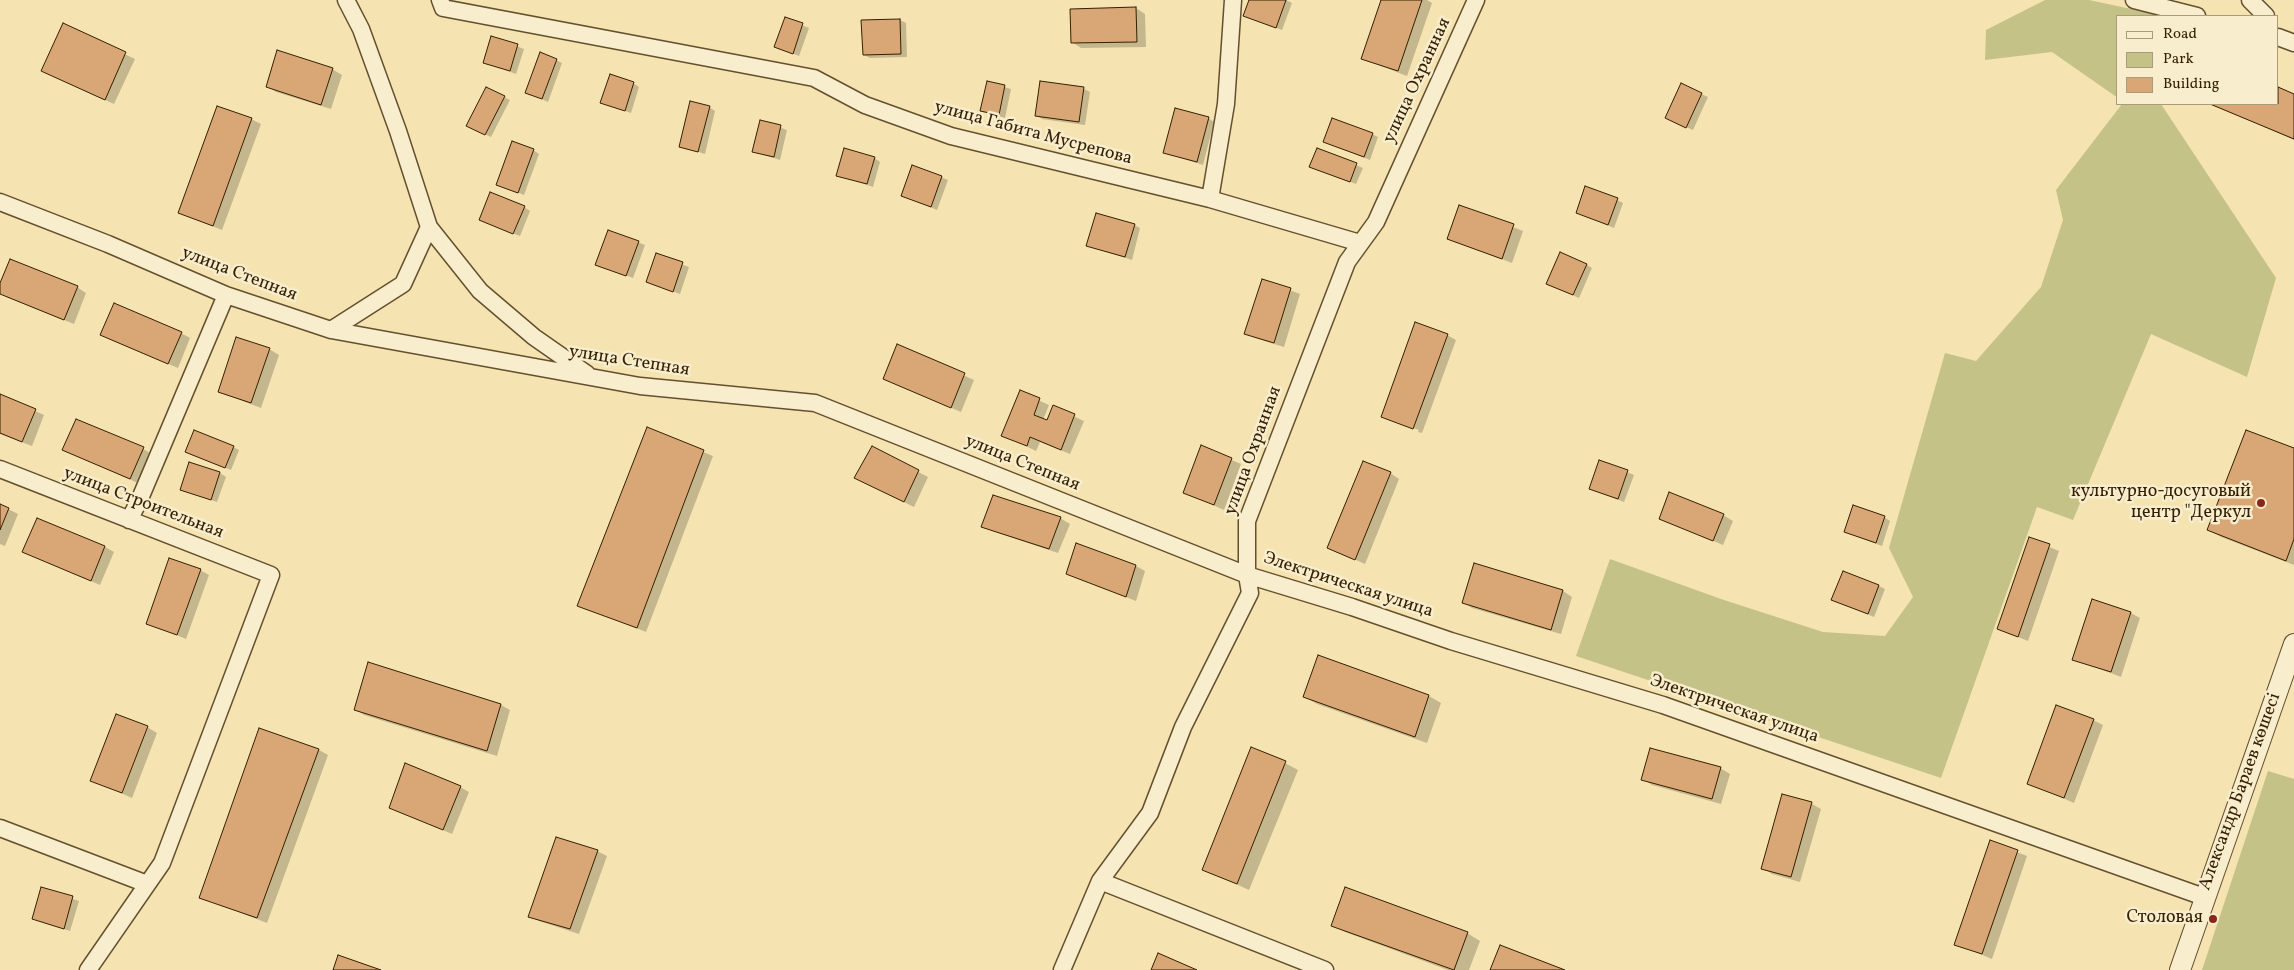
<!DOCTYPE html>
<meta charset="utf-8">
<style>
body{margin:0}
#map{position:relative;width:2294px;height:970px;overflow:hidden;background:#f5e4b1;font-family:Vollkorn,serif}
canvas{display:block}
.legend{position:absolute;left:2116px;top:15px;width:162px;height:90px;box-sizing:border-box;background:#f8edcc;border:1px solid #aa9b7b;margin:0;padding:6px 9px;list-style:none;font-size:15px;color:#341f02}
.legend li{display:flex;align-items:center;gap:10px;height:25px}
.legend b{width:25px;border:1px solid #aa9b7b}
</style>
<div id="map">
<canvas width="2294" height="970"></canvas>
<ul class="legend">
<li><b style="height:6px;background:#f8edcc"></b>Road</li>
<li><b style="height:14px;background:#c4c287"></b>Park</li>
<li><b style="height:14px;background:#d9a675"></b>Building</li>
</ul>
</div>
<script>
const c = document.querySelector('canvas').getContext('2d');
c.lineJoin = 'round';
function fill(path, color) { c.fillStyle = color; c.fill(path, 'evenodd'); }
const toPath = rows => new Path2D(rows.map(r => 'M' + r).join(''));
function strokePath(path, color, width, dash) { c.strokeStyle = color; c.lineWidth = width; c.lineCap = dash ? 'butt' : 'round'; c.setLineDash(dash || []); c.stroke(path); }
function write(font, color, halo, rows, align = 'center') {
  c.font = font + ' Vollkorn,serif'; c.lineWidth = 5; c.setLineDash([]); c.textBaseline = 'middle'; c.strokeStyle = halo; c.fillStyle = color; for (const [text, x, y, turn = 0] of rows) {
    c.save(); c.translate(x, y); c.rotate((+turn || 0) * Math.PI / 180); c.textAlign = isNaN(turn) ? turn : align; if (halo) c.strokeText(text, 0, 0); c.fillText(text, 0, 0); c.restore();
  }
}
fill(toPath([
 [2045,0,2089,0,2164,16,2118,16,2118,98,2052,52,1985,60,1986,30],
 [2122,104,2161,104,2276,278,2247,377,2151,334,2073,520,2037,507,1941,778,1576,656,1610,559,1721,599,1823,632,1885,636,1913,597,1889,548,1945,353,1976,361,2041,287,2063,220,2056,190],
 [2268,771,2294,779,2294,970,2202,970]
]), '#c4c287');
fill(toPath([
 [1250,0,1286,0,1292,3,1282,30,1250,18],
 [1383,0,1427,0,1432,3,1407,76,1363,59],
 [1136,8,1145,14,1146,47,1081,48,1072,42],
 [786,19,809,28,799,56,776,47],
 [900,20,906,23,907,57,870,58,864,55],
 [63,25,135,59,114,104,52,76],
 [492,37,524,49,516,74,484,62],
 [556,60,562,63,548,102,526,92],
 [332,69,342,75,331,109,276,92,267,86],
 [988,82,1011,89,1005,118,982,111],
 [633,83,639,87,631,113,602,103],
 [1681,85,1708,97,1693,130,1672,121],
 [1084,89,1090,92,1085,125,1042,119,1036,115],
 [2278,89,2294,95,2294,140,2211,104,2278,104],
 [504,97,510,100,491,137,474,129],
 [709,107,715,111,705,154,680,146],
 [1208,118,1214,122,1203,165,1165,153],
 [251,119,261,124,222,230,179,213],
 [761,121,787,130,780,160,754,152],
 [1372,134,1378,137,1370,160,1324,142],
 [1317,149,1363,168,1356,184,1317,169],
 [533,150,539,154,524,195,497,184],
 [874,158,880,162,873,187,838,175],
 [913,166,948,180,937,210,902,195],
 [1617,200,1623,203,1614,228,1577,212],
 [1460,206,1523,231,1512,263,1449,239],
 [524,207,530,211,520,236,486,223],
 [1134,225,1140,228,1132,260,1088,246],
 [609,231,645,245,633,278,603,267],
 [656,255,689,267,680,294,647,282],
 [1587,265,1592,268,1579,298,1554,287],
 [1263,280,1300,294,1284,347,1255,338,1246,333],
 [0,287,77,287,86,293,74,324,7,297,0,293],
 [181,333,190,338,178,368,111,340],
 [1447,335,1456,340,1422,433,1418,432,1419,430,1382,417],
 [898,346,974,380,961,412,885,379],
 [269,349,279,355,261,408,219,392],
 [1020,392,1049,405,1043,420,1048,422,1054,407,1084,421,1070,454,1040,442,1036,451,1003,435],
 [0,395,44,415,32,446,0,434],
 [647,429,713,456,646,632,578,605],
 [233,447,239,450,231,470,192,455],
 [1201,447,1241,464,1224,510,1184,492],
 [872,448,928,477,914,507,865,483],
 [143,449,152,454,140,484,64,450],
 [2294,450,2294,565,2221,537,2208,530],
 [1600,461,1634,475,1624,502,1590,489],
 [220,473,226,477,217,502,181,490],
 [1390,473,1399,479,1365,564,1329,548],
 [0,505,18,514,5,546,0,544],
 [1723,515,1733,521,1723,545,1660,518],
 [1884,517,1890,521,1882,546,1845,532],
 [1060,518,1070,524,1058,553,992,531,983,526],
 [2030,539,2059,551,2028,641,1998,629],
 [105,547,114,552,100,585,24,552],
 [1474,564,1563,591,1572,597,1561,634,1472,608,1463,602],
 [1136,566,1145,571,1136,601,1068,574],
 [200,570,209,575,186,639,147,623],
 [1879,586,1885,589,1874,617,1833,600],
 [2131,613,2140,618,2121,677,2074,659],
 [1319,657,1429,696,1441,703,1427,743,1317,704,1305,697],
 [501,705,510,710,497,756,364,715,355,709],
 [2093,720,2103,725,2074,803,2028,783],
 [147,727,157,733,132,798,92,780],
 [319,750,328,755,267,923,200,897],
 [1285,763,1298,770,1249,890,1203,869],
 [1720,768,1730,774,1721,804,1652,785,1643,779],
 [460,787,469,792,452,834,390,807],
 [1783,795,1812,804,1821,809,1800,882,1772,874,1763,868],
 [1991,842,2027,856,1992,959,1956,944],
 [597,851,607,856,579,934,539,921,530,916],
 [42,889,79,901,70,931,33,919],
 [1333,925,1467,933,1480,941,1469,970,1448,970,1345,932]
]), '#0003');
const building = toPath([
 [1249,0,1286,0,1276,28,1243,16,1249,0],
 [1381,0,1422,0,1398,71,1361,59,1381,0],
 [1136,7,1137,42,1071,43,1070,9,1136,7],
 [785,17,803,23,793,54,774,47,785,17],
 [900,19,901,54,863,55,861,20,900,19],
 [63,23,126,52,105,100,41,71,63,23],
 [491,36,518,44,510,71,483,63,491,36],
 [277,50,333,68,321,105,266,87,277,50],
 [540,52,557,59,542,99,525,93,540,52],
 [610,74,634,82,625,111,600,103,610,74],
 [987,81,1005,85,999,115,980,111,987,81],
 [1040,81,1084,87,1079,122,1035,116,1040,81],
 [1681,83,1702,93,1686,128,1665,118,1681,83],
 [486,87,505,96,485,135,466,126,486,87],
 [2278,87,2294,94,2294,139,2210,104,2278,104,2278,87],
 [690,101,710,106,698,152,679,147,690,101],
 [217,106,252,118,213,226,178,213,217,106],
 [1175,108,1209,117,1197,162,1163,153,1175,108],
 [1332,118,1373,133,1364,157,1323,142,1332,118],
 [760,120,781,125,774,157,752,152,760,120],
 [512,141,534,149,518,193,496,185,512,141],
 [844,148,875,157,867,184,836,176,844,148],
 [1317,148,1357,163,1350,182,1309,167,1317,148],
 [912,165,942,176,931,207,901,196,912,165],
 [1585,186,1618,198,1608,225,1576,213,1585,186],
 [490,192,525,206,513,234,479,220,490,192],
 [1459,205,1514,224,1502,259,1447,239,1459,205],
 [1096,213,1135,224,1125,257,1086,246,1096,213],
 [608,230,639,241,626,276,595,265,608,230],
 [1560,252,1587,264,1573,295,1546,284,1560,252],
 [656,253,683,262,673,292,646,282,656,253],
 [10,259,78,286,64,320,0,294,0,283,10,259],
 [1262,279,1291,288,1274,343,1244,334,1262,279],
 [114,303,182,332,168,364,100,335,114,303],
 [1415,322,1448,334,1413,429,1381,417,1415,322],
 [236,337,270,348,251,403,218,392,236,337],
 [897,344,965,373,951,408,883,379,897,344],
 [1020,390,1040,398,1034,415,1047,420,1053,405,1075,414,1061,450,1030,437,1027,446,1001,436,1020,390],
 [0,394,36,409,22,442,0,433,0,394],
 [76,419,144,447,130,479,62,450,76,419],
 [647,427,704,450,637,628,577,606,647,427],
 [194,430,234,446,225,468,185,452,194,430],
 [2246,430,2294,448,2294,539,2286,561,2207,530,2246,430],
 [1201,445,1232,458,1214,505,1183,493,1201,445],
 [872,446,919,470,904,502,854,478,872,446],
 [1599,460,1628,470,1618,499,1589,489,1599,460],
 [1363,461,1391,472,1355,560,1327,548,1363,461],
 [189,462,220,472,211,500,180,490,189,462],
 [1669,492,1724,514,1713,541,1659,519,1669,492],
 [993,495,1061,517,1049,549,981,527,993,495],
 [0,504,9,508,0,530,0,504],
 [1853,505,1885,516,1876,543,1844,532,1853,505],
 [37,518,105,546,91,581,22,552,37,518],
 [2029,537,2050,544,2018,637,1997,629,2029,537],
 [1076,543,1136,565,1126,597,1066,574,1076,543],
 [169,558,201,569,177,635,146,624,169,558],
 [1474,563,1563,590,1551,630,1462,603,1474,563],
 [1843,571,1879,585,1868,614,1831,600,1843,571],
 [2092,599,2131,612,2111,672,2072,660,2092,599],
 [1318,655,1429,695,1415,737,1303,697,1318,655],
 [368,662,501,704,487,751,354,710,368,662],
 [2056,705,2094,719,2064,798,2027,784,2056,705],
 [116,714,148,726,122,793,90,781,116,714],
 [259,728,319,749,257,918,199,898,259,728],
 [1251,747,1286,761,1237,884,1202,870,1251,747],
 [1650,748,1721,767,1712,799,1641,780,1650,748],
 [405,763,461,786,443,830,389,808,405,763],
 [1782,794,1812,802,1791,877,1761,869,1782,794],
 [556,837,598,850,570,929,528,917,556,837],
 [1990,840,2018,850,1982,954,1954,945,1990,840],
 [41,887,73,896,64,929,32,919,41,887],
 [1345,887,1468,932,1454,970,1331,926,1345,887],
 [1500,945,1565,970,1490,970,1500,945],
 [1158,953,1197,970,1151,970,1158,953],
 [338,955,381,970,333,970,338,955]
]);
fill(building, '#d9a675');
strokePath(building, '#341f02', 1);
const minor = toPath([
 [346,0,361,29,398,131,429,227],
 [440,0,443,8,814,78,865,105,951,136,1210,199,1360,243],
 [2134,0,2197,16],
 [2250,0,2266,16],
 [2278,37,2294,43],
 [1210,199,1226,104,1233,0],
 [0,202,108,244,226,295,331,330,640,386,815,403,1247,575,1352,607,1451,641,1663,705,2204,897],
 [331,330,403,284,429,227,480,291,534,337,587,374],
 [0,469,271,575,162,863,88,970],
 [129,520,139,501,226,295],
 [0,828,147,884],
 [1100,881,1325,970],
 [1062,970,1100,881,1150,813,1183,727,1250,593,1247,575,1247,521,1347,262,1376,222,1476,0]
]);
const tertiary = toPath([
 [2180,970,2294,644]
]);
strokePath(minor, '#64502e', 19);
strokePath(tertiary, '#64502e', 22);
strokePath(minor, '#f8edcc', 16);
strokePath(tertiary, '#f8edcc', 20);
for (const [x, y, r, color] of [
 [2261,503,5,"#8f2418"],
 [2213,919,5,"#8f2418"]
]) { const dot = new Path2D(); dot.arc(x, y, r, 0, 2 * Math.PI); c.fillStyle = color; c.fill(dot); strokePath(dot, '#f8edcc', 2); }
write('18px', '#341f02', '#f8edcc', [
 ["улица Охранная",1418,81,-65],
 ["улица Габита Мусрепова",1033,134,15],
 ["улица Степная",239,275,21],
 ["улица Степная",629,362,9],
 ["улица Охранная",1254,451,-70],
 ["улица Степная",1022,464,22],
 ["улица Строительная",143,504,21],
 ["Электрическая улица",1348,586,18],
 ["Электрическая улица",1734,710,19],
 ["Александр Бараев көшесі",2241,792,-70]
]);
write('18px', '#341f02', '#f8edcc', [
 ["культурно-досуговый",2251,493],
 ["центр \"Деркул",2251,514],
 ["Столовая",2203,919]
], 'right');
</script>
